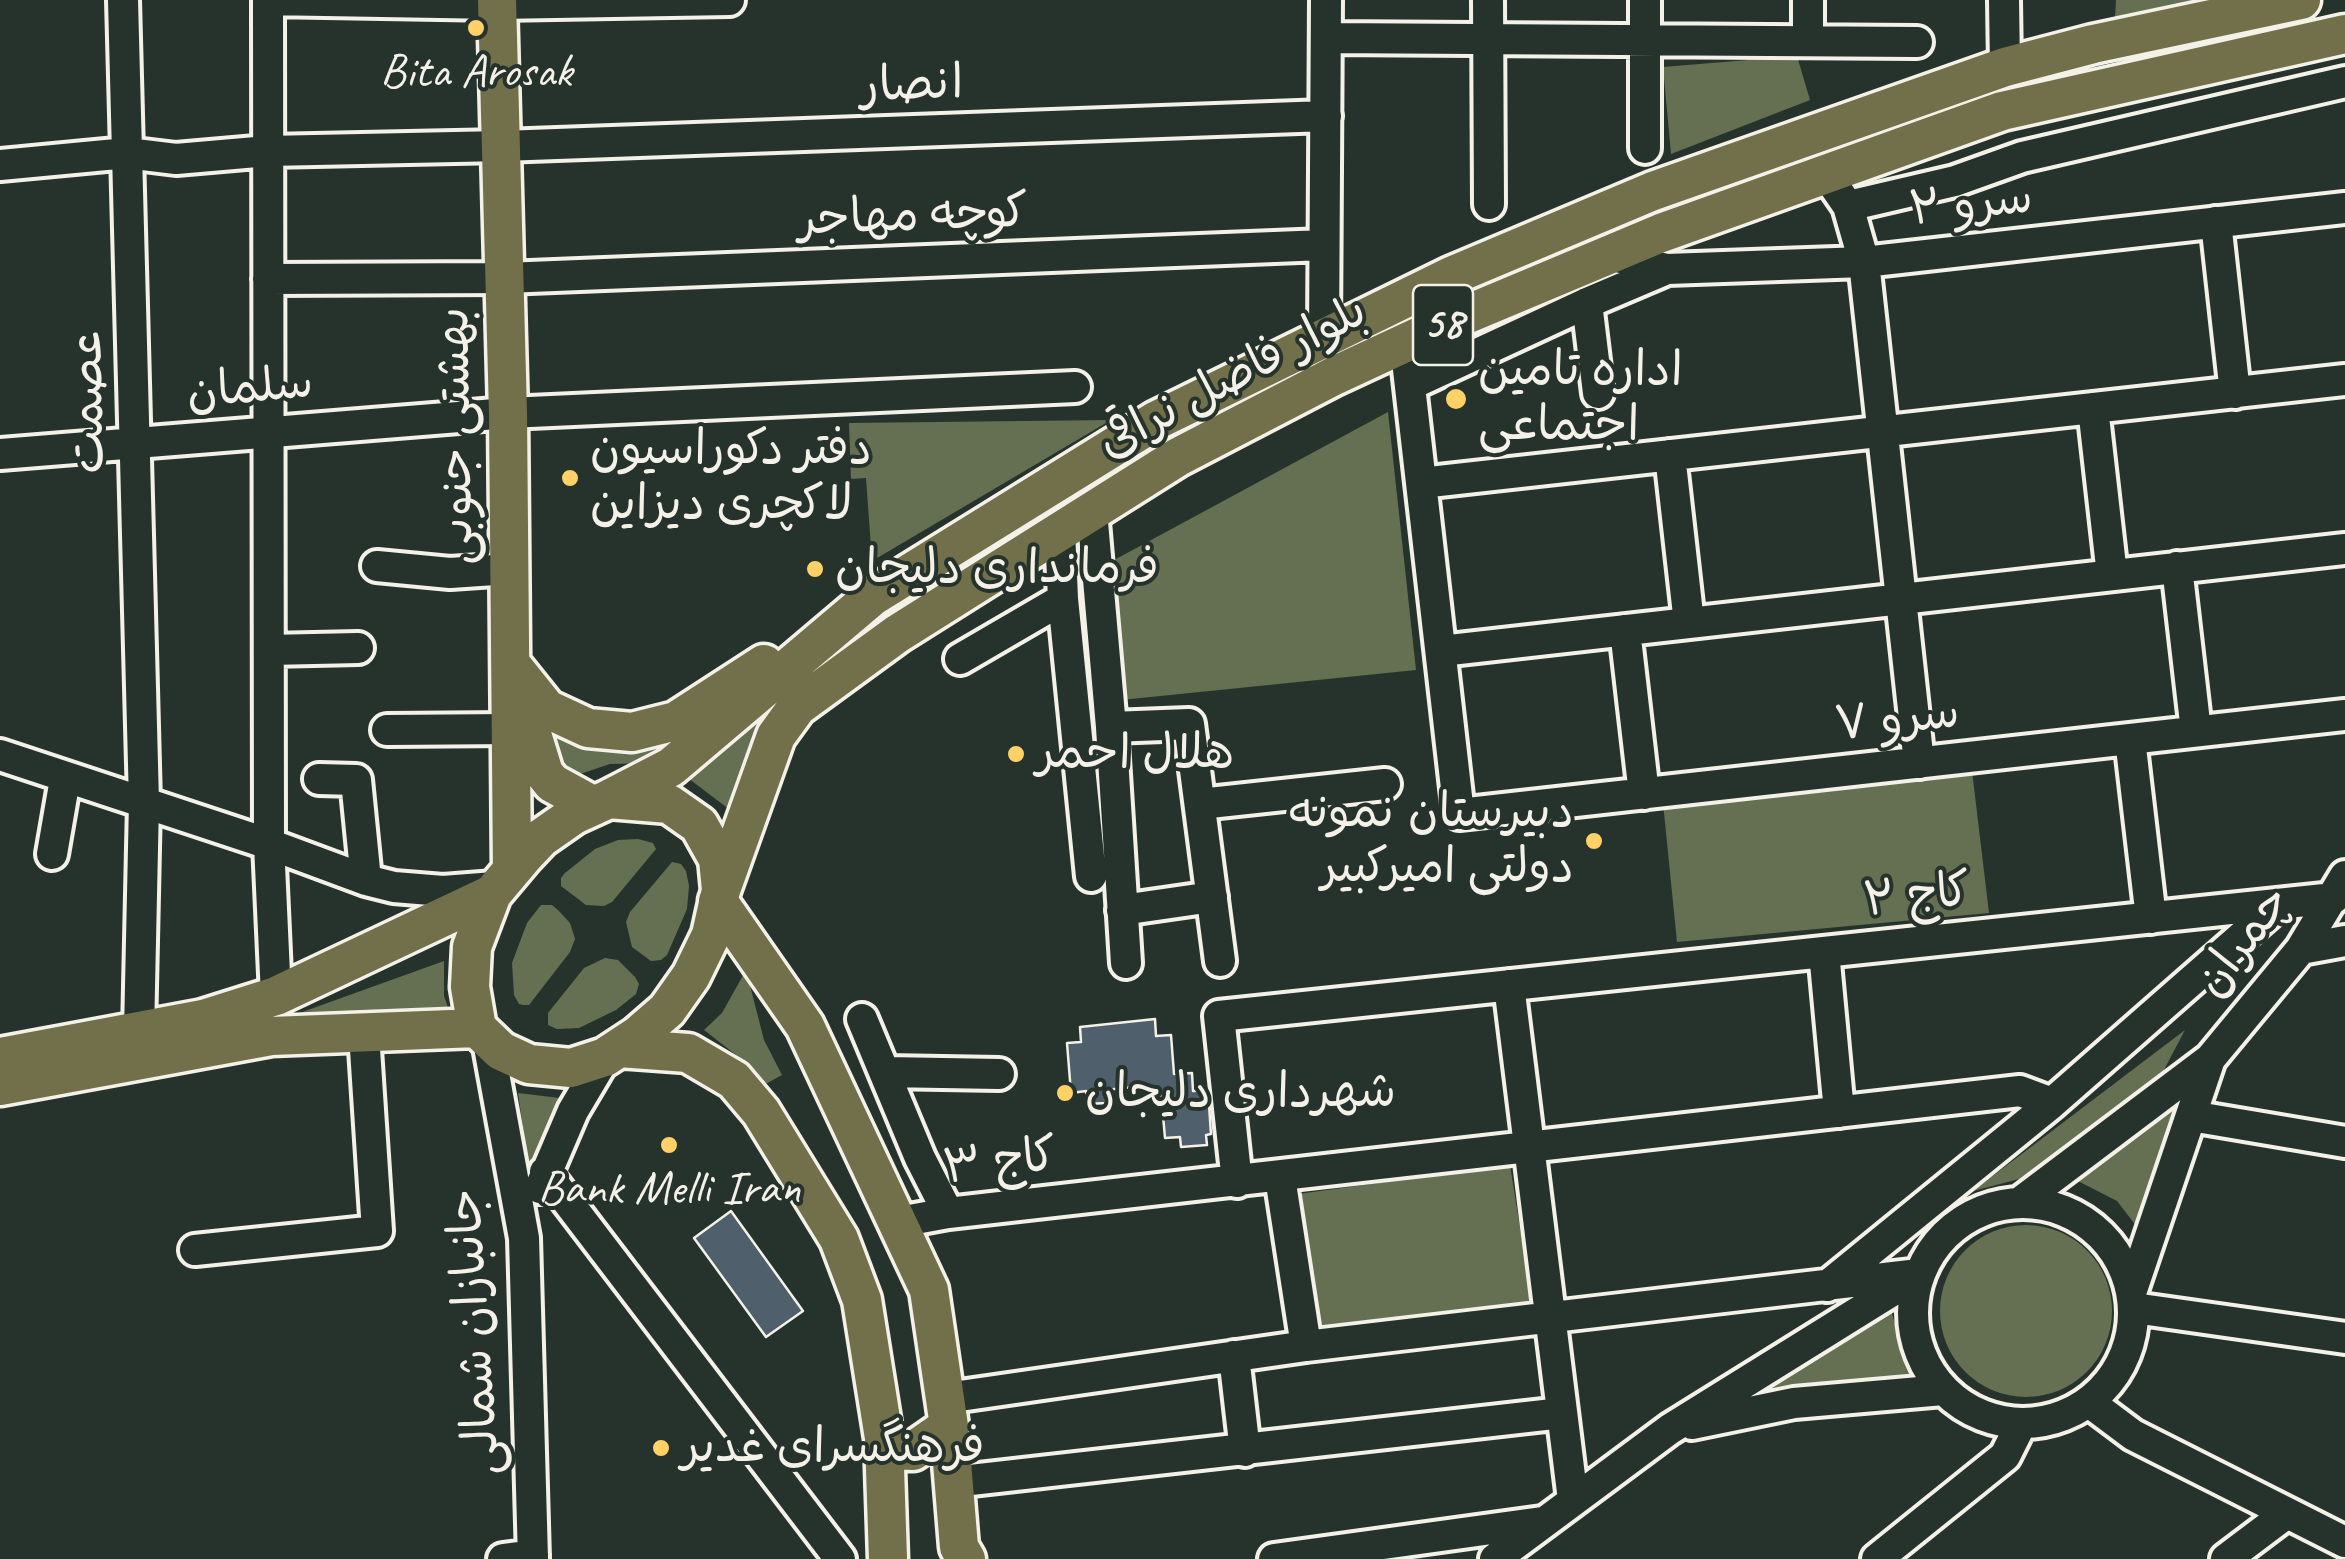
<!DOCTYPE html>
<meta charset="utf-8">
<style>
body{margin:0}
canvas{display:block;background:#26332d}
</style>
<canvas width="2345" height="1559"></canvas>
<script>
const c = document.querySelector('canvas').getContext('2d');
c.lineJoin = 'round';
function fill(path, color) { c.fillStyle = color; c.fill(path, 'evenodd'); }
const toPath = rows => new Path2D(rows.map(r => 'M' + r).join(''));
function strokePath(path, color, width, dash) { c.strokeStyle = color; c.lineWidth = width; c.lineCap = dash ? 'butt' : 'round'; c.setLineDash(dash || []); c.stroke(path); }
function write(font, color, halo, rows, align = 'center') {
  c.font = font + ' Caveat,"Playpen Sans Arabic",sans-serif'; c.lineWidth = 8; c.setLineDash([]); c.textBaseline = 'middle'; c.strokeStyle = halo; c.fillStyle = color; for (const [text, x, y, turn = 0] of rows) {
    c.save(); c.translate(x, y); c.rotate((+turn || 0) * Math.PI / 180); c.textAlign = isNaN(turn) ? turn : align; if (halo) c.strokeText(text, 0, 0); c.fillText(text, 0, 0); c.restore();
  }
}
fill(toPath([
 [2116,0,2198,0,2115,18],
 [1797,56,1810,100,1671,154,1663,67],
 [1388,412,1416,670,1121,700,1116,559],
 [1111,420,872,561,866,478,851,479,849,423],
 [854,640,859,647,738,816,684,775,784,690],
 [549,722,624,747,671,746,655,763,610,764,574,776,555,773],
 [1972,771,1989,913,1677,942,1663,803],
 [638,839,653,843,656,849,612,902,604,906,586,905,561,886,561,878,565,873,595,849,618,840],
 [672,862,681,864,686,871,689,886,687,909,667,955,661,960,651,961,632,947,626,922,630,912],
 [541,905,552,905,558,910,570,923,575,939,570,952,529,1005,523,1005,519,1004,514,995,512,963,527,923],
 [605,958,618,960,635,977,639,984,636,994,616,1010,579,1028,557,1029,548,1025,548,1013,584,968],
 [444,961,444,996,452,1019,269,1024],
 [746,970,764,1040,782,1075,762,1086,740,1058,704,1030,722,1013],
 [2185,1030,2157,1083,2019,1179,1973,1191],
 [518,1093,568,1099,532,1196,524,1134],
 [2184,1101,2137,1227,2117,1201,2076,1180],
 [1510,1165,1532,1303,1321,1334,1298,1194],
 '1940 1311a86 86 0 1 1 172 0a86 86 0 1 1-172 0Z',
 [1891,1310,1910,1375,1789,1389,1749,1399]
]), '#647051');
const building = toPath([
 [1155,1019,1156,1036,1171,1035,1174,1074,1192,1073,1193,1091,1208,1090,1211,1134,1206,1135,1207,1145,1181,1147,1180,1137,1165,1138,1161,1093,1145,1095,1144,1086,1105,1090,1106,1103,1087,1104,1086,1091,1071,1093,1067,1043,1081,1042,1080,1027,1155,1019],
 [731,1211,803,1311,766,1337,694,1238,731,1211]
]);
fill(building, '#505f6c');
strokePath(building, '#f4f1e8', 2.5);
const minor = toPath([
 [123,0,144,802,139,1033],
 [1488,0,1489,204],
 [1645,0,1645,148],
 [1808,0,1808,41],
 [2004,0,2005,67],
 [1327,38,1917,42],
 [0,165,127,153,176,159,268,151,502,146,1326,116],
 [1826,174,1848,206,1864,262,1919,763],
 [1848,206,1955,181,2022,157,2345,82],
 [2216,222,2235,393],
 [1608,255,1667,269,1864,262,2345,208],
 [268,279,505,278,1324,245],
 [1587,303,1598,393],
 [1324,337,1326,0],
 [1405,343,1459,814,2345,715],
 [1410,385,1587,303,1667,269],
 [2093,408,2112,575],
 [0,454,508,413,1075,387],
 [1670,455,1689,623],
 [1421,483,2345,380],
 [1092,511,1111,727,1126,963],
 [1060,531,1063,599,1091,876],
 [377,566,450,573,509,569],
 [2177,567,2196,731],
 [1625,630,1644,794],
 [269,650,358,648],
 [1441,651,2345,549],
 [960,659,1063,599],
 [1111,727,1189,724,1220,961],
 [387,730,509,729],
 [2130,739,2151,918],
 [0,755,269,844,366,880,394,887,443,891,495,887],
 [319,779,356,780,366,880],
 [1200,804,1385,784],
 [52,854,65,779],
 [1122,910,1212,897],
 [2301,949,2345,941],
 [1824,952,1839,1112],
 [1509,985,1573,1500],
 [276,996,269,844,268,0,497,4,729,0],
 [862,1019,920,1158,948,1213],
 [488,1041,524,1238,533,1559],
 [886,1072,999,1074],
 [2191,1116,2345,1142],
 [545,1172,840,1559],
 [1280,1177,1306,1346],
 [1237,1182,1219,1016,2334,898],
 [540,1188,573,1111,605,1057],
 '1913 1313a110 110 0 1 1 220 0a110 110 0 1 1-220 0Z',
 [2019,1203,2210,1059,2301,949,2345,876],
 [899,1222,948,1213,2020,1091,2052,1103],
 [195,1250,377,1231,364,1034],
 [1827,1286,2052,1103,2279,904],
 [2132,1290,2210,1059],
 [2134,1308,2345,1338],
 [1234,1356,1245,1451],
 [946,1398,1306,1346,1919,1274],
 [2089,1402,2133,1435,2345,1542],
 [1692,1424,1794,1403,1943,1390],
 [953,1482,1562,1413],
 [503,1559,533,1555],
 [1274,1559,1542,1522],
 [1495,1559,1670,1429,1908,1281],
 [1877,1559,2005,1456,2021,1424],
 [2226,1559,2287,1513]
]);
const major = toPath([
 [497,0,508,413,512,870],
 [511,664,547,709,588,728,632,732,676,721,764,664],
 [520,695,544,773,552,783,594,806],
 [609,799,671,767,873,596,1157,420,1451,276,1653,191,2005,67,2093,44,2301,0],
 [609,799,669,804,699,825,718,859,721,890,711,935,691,976,667,1010,637,1036,605,1057,571,1068,529,1064,501,1051,477,1028,470,987,472,947,492,894,524,856,541,838,574,815,609,799],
 [721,890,776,736,797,707,897,634,1178,457,1334,376,1463,316,1661,233,2002,111,2345,34],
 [718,901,805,1026,929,1290,949,1426,959,1547,966,1559],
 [619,1048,688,1053,734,1080,761,1112,839,1239,862,1300,884,1438,888,1559],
 [0,1057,203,1019,276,996,492,894],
 [0,1086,271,1036,477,1028],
 [884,1438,896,1450,913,1451,949,1426]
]);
strokePath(minor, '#f4f1e8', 38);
strokePath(major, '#f4f1e8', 45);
strokePath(minor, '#26332d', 30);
strokePath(major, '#71704a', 38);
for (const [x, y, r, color] of [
 [476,28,10,"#ffd166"],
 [1456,399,12,"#ffd166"],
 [570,478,10,"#ffd166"],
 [815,569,10,"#ffd166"],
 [1016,754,10,"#ffd166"],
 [1594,841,10,"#ffd166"],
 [1065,1093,10,"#ffd166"],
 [669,1145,10,"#ffd166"],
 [661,1448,10,"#ffd166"]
]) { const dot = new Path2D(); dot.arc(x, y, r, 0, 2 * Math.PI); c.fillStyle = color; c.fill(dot); strokePath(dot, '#26332d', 4); }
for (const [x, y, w] of [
 [1443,325,60]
]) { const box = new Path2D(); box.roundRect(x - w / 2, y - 40, w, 80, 8); c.fillStyle = '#26332d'; c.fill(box); strokePath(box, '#f4f1e8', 2.5); }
write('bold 45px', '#f4f1e8', null, [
 ["58",1443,325]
]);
write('48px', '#f4f1e8', '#26332d', [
 ["Bita Arosak",476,73,"center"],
 ["اداره تامین",1478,371],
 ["اجتماعی",1478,426],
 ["دفتر دکوراسیون",590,450],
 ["لاکچری دیزاین",590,505],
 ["فرمانداری دلیجان",835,569],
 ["هلال احمر",1036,754],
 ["دبیرستان نمونه",1574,813,"right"],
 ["دولتی امیرکبیر",1574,868,"right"],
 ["شهرداری دلیجان",1085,1093],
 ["Bank Melli Iran",669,1190,"center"],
 ["فرهنگسرای غدیر",681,1448]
], 'left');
write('48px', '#f4f1e8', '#26332d', [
 ["انصار",912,86,-2],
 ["سرو ۲",1971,205,-6],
 ["کوچه مهاجر",913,217,-2],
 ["بلوار فاضل نراقی",1233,378,-28],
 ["سلمان",250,389,-5],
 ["عصمت",89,402,-91],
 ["بهشتی جنوبی",457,436,-91],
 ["سرو ۷",1897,720,-6],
 ["کاج ۲",1917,897,-6],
 ["چمران",2244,942,-53],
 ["کاج ۳",1000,1163,-7],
 ["جانبازان شمالی",476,1332,-94]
]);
</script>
